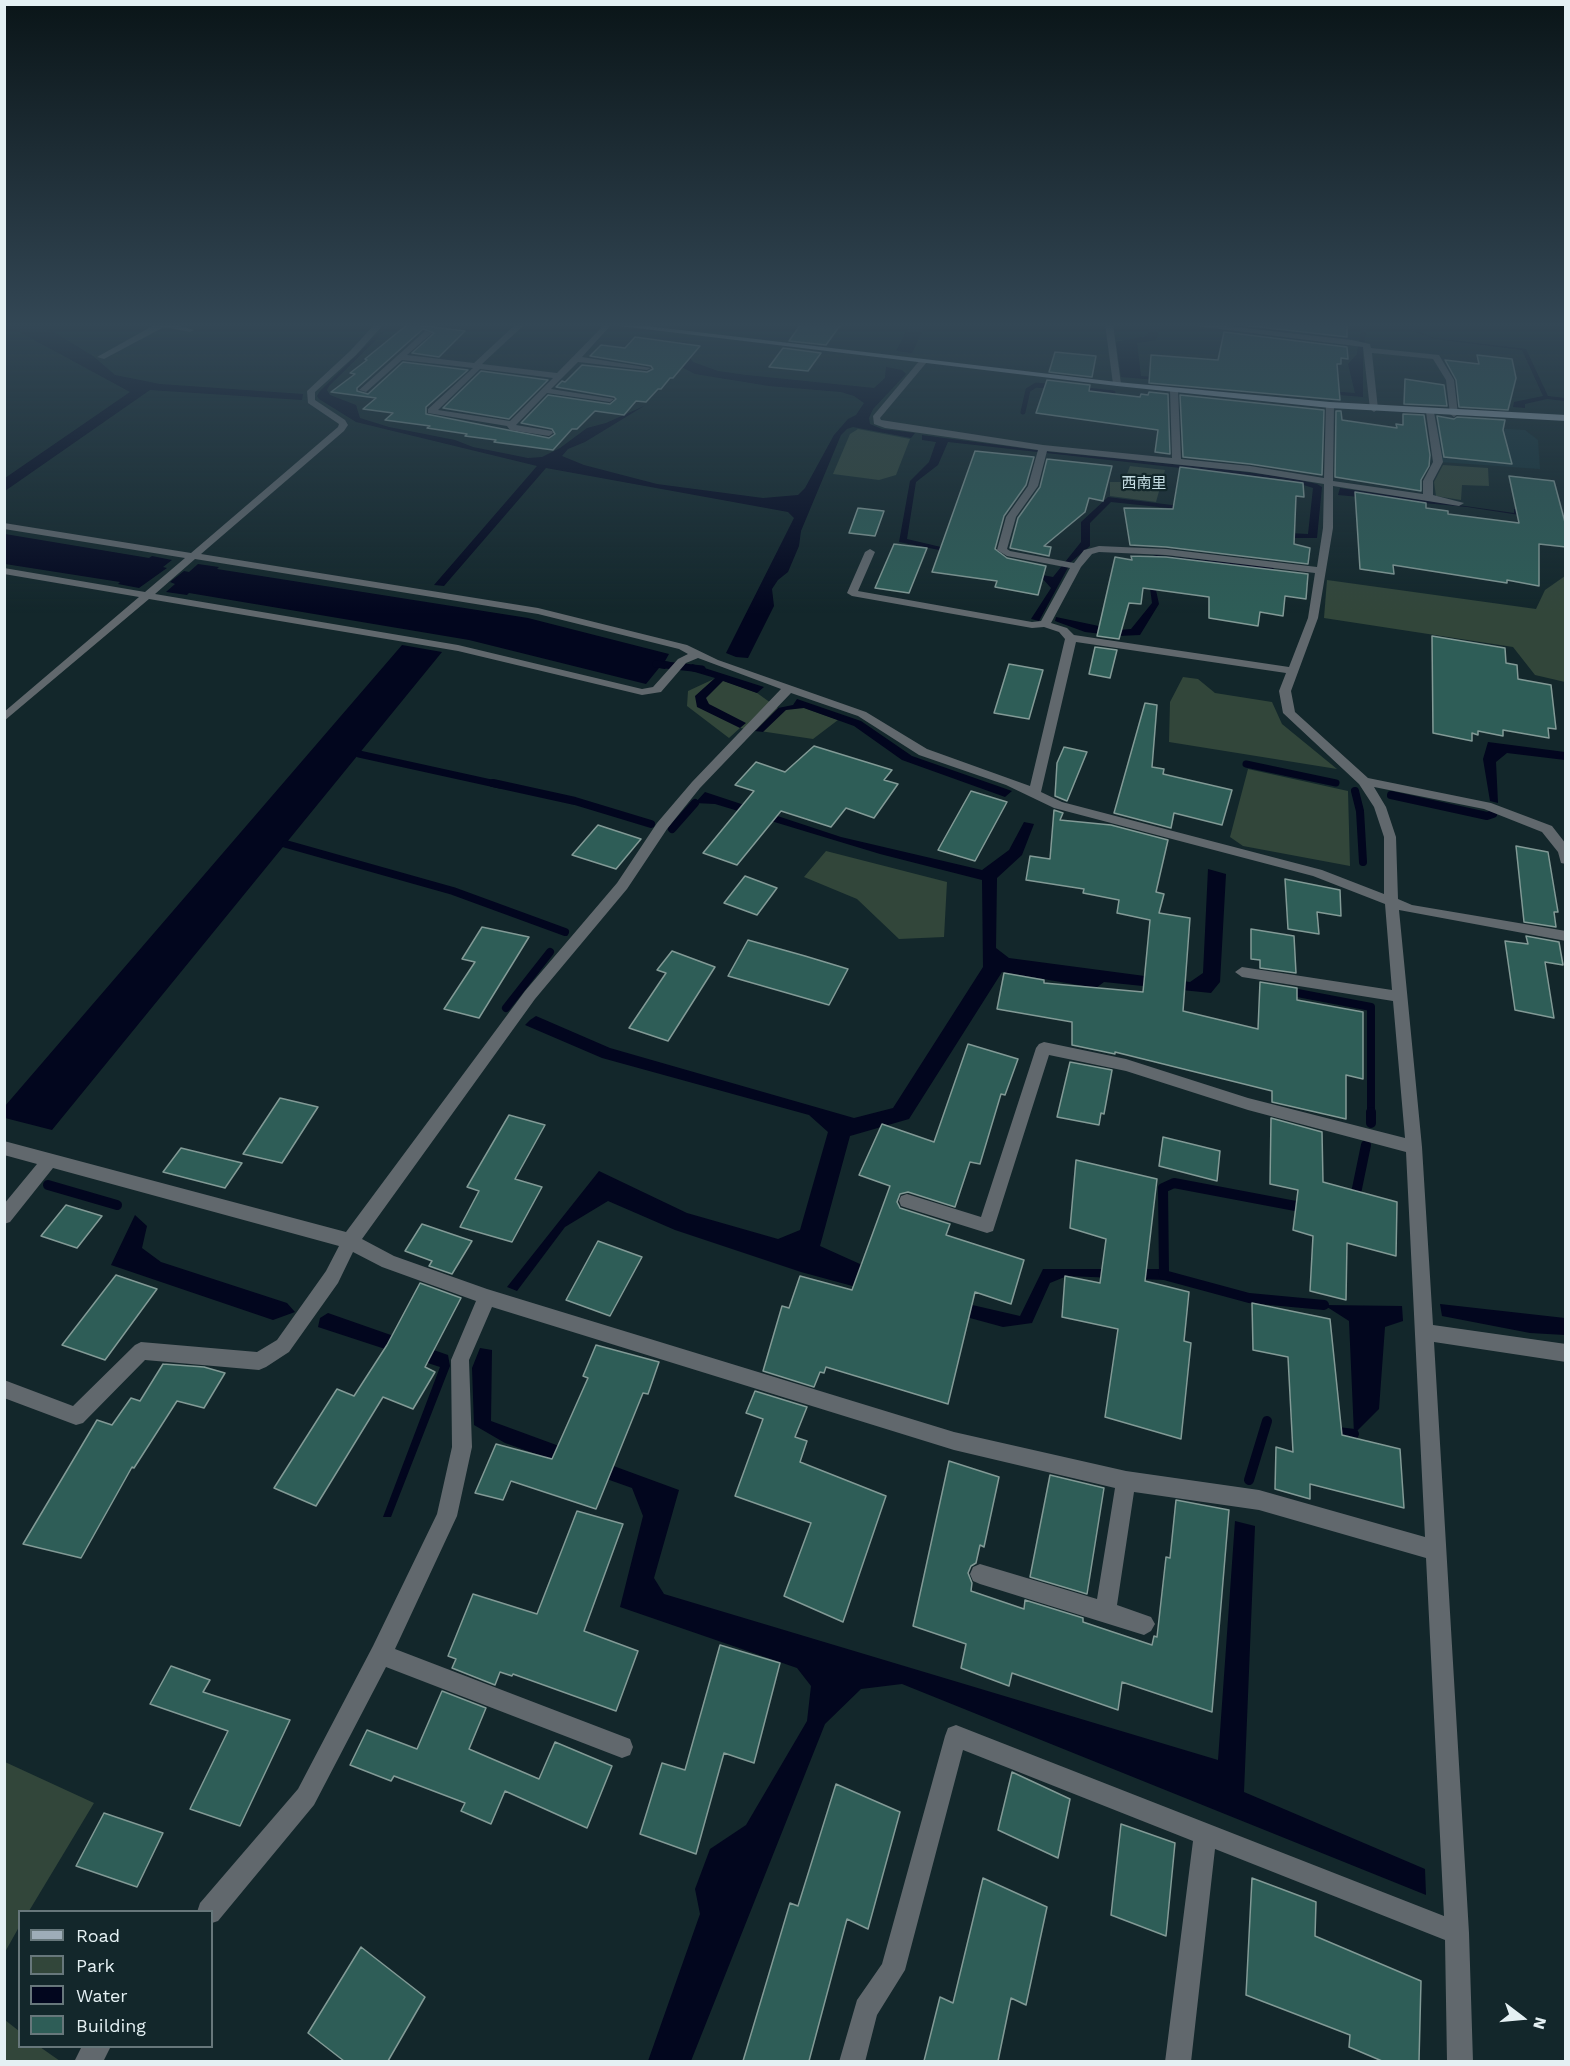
<!DOCTYPE html>
<meta charset="utf-8">
<style>
body{margin:0}
#map{position:relative;width:1570px;height:2066px;overflow:hidden;background:#13272b;font-family:"Work Sans",sans-serif}
canvas{display:block}
.frame{position:absolute;inset:0;border:6px solid #e4f0f3;pointer-events:none}
.legend{position:absolute;left:18px;top:1910px;width:195px;height:138px;box-sizing:border-box;background:#13272b;border:2px solid #67777b;margin:0;padding:8px 10px;list-style:none;font-size:18px;color:#e4f0f3}
.legend li{display:flex;align-items:center;gap:12px;height:30px}
.legend b{width:30px;border:2px solid #67777b}
.north{position:absolute;left:1492px;top:1988px;width:60px;height:60px;-webkit-text-stroke:4px #13272b;paint-order:stroke;rotate:106deg;font-size:16px;font-weight:700;line-height:24px;text-align:center;color:#e4f0f3}
.north::after{content:'';display:block;margin:auto;width:21px;height:27px;background:#e4f0f3;clip-path:polygon(50% 0,100% 100%,50% 72%,0 100%)}
</style>
<div id="map">
<canvas width="1570" height="2066"></canvas>
<div class="frame"></div>
<ul class="legend">
<li><b style="height:8px;background:#9eadb8"></b>Road</li>
<li><b style="height:16px;background:#32463a"></b>Park</li>
<li><b style="height:16px;background:#02061e"></b>Water</li>
<li><b style="height:16px;background:#2e5d57"></b>Building</li>
</ul>
<div class="north">N</div>
</div>
<script>
const c = document.querySelector('canvas').getContext('2d');
c.lineJoin = 'round';
function fill(path, color) { c.fillStyle = color; c.fill(path, 'evenodd'); }
const toPath = rows => new Path2D(rows.map(r => 'M' + r).join(''));
function strokePath(path, color, width, dash) { c.strokeStyle = color; c.lineWidth = width; c.lineCap = dash ? 'butt' : 'round'; c.setLineDash(dash || []); c.stroke(path); }
function write(font, color, halo, rows, align = 'center') {
  c.font = font + ' "Work Sans","Noto Sans JP",sans-serif'; c.lineWidth = 4.5; c.setLineDash([]); c.textBaseline = 'middle'; c.strokeStyle = halo; c.fillStyle = color; for (const [text, x, y, turn = 0] of rows) {
    c.save(); c.translate(x, y); c.rotate((+turn || 0) * Math.PI / 180); c.textAlign = isNaN(turn) ? turn : align; if (halo) c.strokeText(text, 0, 0); c.fillText(text, 0, 0); c.restore();
  }
}
fill(toPath([
 [1433,425,1525,430,1538,440,1540,469,1440,462]
]), '#153339');
fill(toPath([
 [858,429,910,439,896,475,879,480,833,474,850,434],
 [1443,465,1488,468,1489,486,1462,485,1461,500,1436,496,1434,482],
 [1130,466,1165,470,1156,502,1110,496,1110,482,1124,482],
 [1565,576,1565,682,1535,675,1513,647,1324,618,1327,580,1536,609,1545,590],
 [1183,677,1198,679,1215,693,1272,702,1282,724,1337,769,1169,742,1170,702],
 [716,678,757,693,778,708,804,708,838,720,813,739,740,728,729,738,687,706,688,691],
 [1248,769,1348,791,1350,866,1243,846,1230,837],
 [826,851,947,882,944,937,899,939,857,899,804,877],
 [5,1762,94,1803,29,1911,20,1912,19,1927,5,1952],
 [5,2020,19,2031,20,2046,40,2047,60,2061,5,2061]
]), '#32463a');
fill(toPath([
 [5,324,33,324,55,333,93,356,115,375,160,384,303,394,302,400,150,390,5,491,5,478,130,392],
 [376,324,392,324,329,386,327,390,330,395,356,405,360,418,389,427,455,440,473,447,528,458,542,457,560,448,587,428,606,423,644,406,585,442,568,449,562,456,584,465,657,484,763,498,798,495,805,488,834,435,848,419,856,415,864,403,854,396,841,392,769,386,695,374,670,361,671,353,682,342,688,343,683,349,693,362,718,371,746,375,874,388,885,378,886,367,902,370,906,374,873,409,869,418,870,424,882,429,915,433,911,438,853,427,847,429,841,435,801,531,799,546,788,572,778,580,772,589,774,606,748,658,736,657,726,653,794,518,788,512,546,468,444,586,434,585,537,466,356,422,319,399,317,396,320,391,386,326],
 [910,324,926,324,912,353,896,351],
 [1151,324,1160,324,1156,340,1137,343,1141,376,1355,393,1348,364,1357,354,1358,346,1363,347,1363,397,1121,377,1116,342,1147,336],
 [1363,324,1408,328,1409,324,1415,324,1415,330,1434,338,1526,349,1548,396,1565,398,1565,401,1547,399,1525,404,1525,408,1513,407,1514,402,1543,396,1522,350,1435,339,1410,330,1367,326,1364,343,1359,342],
 [922,435,1051,452,1222,469,1291,478,1317,484,1322,487,1317,538,1278,538,1275,561,1269,560,1272,539,1264,534,1217,522,1197,511,1111,502,1090,523,1090,546,1071,562,1039,621,1031,619,1051,588,1042,578,969,565,949,552,899,542,910,481,929,462,936,442,922,440],
 [948,442,1288,480,1313,488,1308,534,1270,532,1221,521,1204,509,1108,497,1081,522,1081,542,1053,577,979,563,958,551,907,539,916,482,938,465],
 [1340,488,1514,513,1514,509,1517,509,1533,516,1565,514,1565,522,1467,507,1338,495],
 [5,534,149,558,152,556,172,560,163,567,167,568,139,588,118,584,120,582,5,564],
 [1156,555,1274,567,1273,570,1159,557,1150,562,1159,604,1140,635,1118,636,1085,632,1055,621,1056,617,1118,630,1131,629,1152,603,1146,558],
 [198,564,219,567,217,569,528,618,669,654,665,661,670,662,665,669,659,668,646,684,469,640,189,593,187,595,166,592,175,584,170,582,184,571,189,572],
 [402,645,442,652,52,1130,5,1118,5,1106],
 [692,664,764,687,757,693,723,681,706,698,709,704,746,723,740,728,697,707,695,696,715,678,688,670],
 [797,699,861,721,912,756,1012,791,1005,797,902,760,854,726,804,708,786,710,763,732,755,731,778,708,793,705],
 [1488,742,1565,752,1565,760,1507,753,1496,762,1498,803,1490,801,1483,759],
 [705,792,841,837,982,870,1009,850,1024,822,1034,824,1022,855,997,878,996,948,1009,958,1190,982,1203,973,1208,869,1226,874,1220,982,1211,993,1104,982,1096,988,1002,972,909,1119,850,1136,820,1246,929,1295,1020,1316,1043,1269,1163,1269,1165,1280,1067,1276,1050,1283,1032,1323,1003,1327,801,1272,675,1230,608,1201,565,1227,517,1291,507,1287,599,1171,687,1213,778,1239,800,1230,828,1132,809,1115,602,1058,525,1025,530,1020,536,1016,610,1048,854,1118,893,1108,983,967,982,880,880,854,715,804,695,803],
 [135,1215,147,1226,142,1248,161,1262,287,1303,295,1312,273,1320,111,1265],
 [1440,1304,1565,1318,1565,1335,1530,1333,1442,1316],
 [1324,1305,1402,1306,1403,1321,1385,1327,1379,1409,1354,1434,1349,1321],
 [328,1313,448,1355,450,1366,391,1517,383,1517,440,1367,318,1327,320,1318],
 [480,1348,492,1350,491,1421,679,1490,654,1578,664,1594,1218,1760,1235,1521,1255,1526,1244,1792,1425,1869,1426,1895,902,1684,861,1689,825,1724,691,2061,648,2061,700,1914,695,1889,710,1849,746,1825,807,1721,811,1686,797,1668,620,1607,643,1516,632,1488,505,1443,474,1425,472,1368]
]), '#02061e');
strokePath(toPath([
 [1086,390,1113,393],
 [1023,412,1028,390,1036,385,1055,387]
]), '#02061e', 5);
strokePath(toPath([
 [656,664,702,669],
 [359,754,500,785],
 [1246,764,1336,783]
]), '#02061e', 7);
strokePath(toPath([
 [493,783,575,801,651,824],
 [1355,791,1360,811,1363,862],
 [1391,795,1487,816,1493,814],
 [672,829,695,803],
 [286,844,453,891,565,932],
 [1287,991,1371,1007,1371,1113],
 [506,1008,550,952]
]), '#02061e', 8);
strokePath(toPath([
 [1371,1112,1371,1123],
 [48,1185,117,1205],
 [1354,1203,1366,1145],
 [1306,1208,1174,1183,1163,1188,1164,1275,1249,1298,1324,1305],
 [1330,1431,1354,1434],
 [1249,1480,1267,1421]
]), '#02061e', 10);
const building = toPath([
 [408,324,465,331,439,357,412,353,434,333,423,329,357,388,357,391,368,394,403,362,468,370,426,407,426,414,549,438,555,434,552,429,521,423,548,395,610,404,616,399,614,397,556,387,562,381,565,382,582,365,647,372,653,369,651,366,590,356,601,345,625,348,635,337,700,346,673,378,670,378,661,389,658,389,646,402,636,401,624,415,595,411,577,429,572,429,553,450,494,442,496,440,465,436,467,434,427,428,430,426,385,420,393,413,363,409,376,398,331,392,355,374,350,373,367,360,365,359,408,324],
 [801,324,841,324,826,345,789,341,801,324],
 [1232,324,1347,324,1347,337,1232,324],
 [1224,332,1347,347,1348,359,1341,358,1341,364,1337,364,1340,400,1149,383,1151,355,1218,360,1224,332],
 [783,348,821,353,808,371,769,367,783,348],
 [1055,352,1096,356,1092,377,1049,372,1055,352],
 [1477,355,1512,359,1516,378,1508,410,1459,407,1456,380,1445,360,1479,364,1477,355],
 [481,371,548,380,509,419,443,408,481,371],
 [1405,379,1444,385,1447,406,1404,404,1405,379],
 [1047,380,1090,385,1089,391,1140,397,1141,394,1148,395,1149,392,1168,394,1170,454,1155,452,1158,430,1036,413,1047,380],
 [1180,395,1324,410,1322,475,1250,464,1183,457,1180,395],
 [1336,411,1341,411,1342,420,1397,428,1396,424,1403,425,1403,414,1424,415,1430,455,1429,466,1421,480,1421,491,1335,477,1336,411],
 [1437,416,1454,419,1457,417,1505,420,1503,430,1512,464,1444,457,1437,416],
 [975,451,1034,457,1026,485,1004,516,995,549,1007,558,1046,566,1038,595,995,587,997,581,932,572,975,451],
 [1047,459,1112,466,1103,501,1089,498,1085,512,1044,546,1051,547,1049,556,1010,548,1018,518,1040,487,1047,459],
 [1180,467,1303,483,1304,497,1296,496,1294,544,1310,548,1308,564,1166,547,1130,545,1124,508,1173,509,1180,467],
 [1509,476,1554,481,1566,526,1566,547,1539,544,1539,586,1507,580,1507,583,1393,565,1394,574,1360,569,1355,492,1426,503,1426,508,1448,511,1448,514,1519,523,1509,476],
 [858,508,884,511,875,536,849,533,858,508],
 [894,544,927,548,909,593,875,588,894,544],
 [1131,556,1166,557,1308,574,1306,599,1285,596,1283,616,1260,612,1258,626,1209,618,1209,597,1143,588,1141,604,1129,603,1119,639,1097,636,1115,557,1132,560,1131,556],
 [1432,636,1505,648,1506,663,1517,665,1518,679,1551,685,1556,729,1548,728,1549,738,1503,730,1503,736,1478,731,1478,735,1472,733,1472,741,1433,733,1432,636],
 [1095,647,1117,650,1110,678,1089,674,1095,647],
 [1009,664,1043,670,1029,719,994,713,1009,664],
 [1145,703,1157,705,1152,767,1164,769,1163,774,1232,790,1222,825,1174,813,1171,828,1114,813,1145,703],
 [814,746,892,770,884,780,898,784,874,818,846,808,831,827,781,811,737,865,703,853,754,791,735,785,756,762,785,772,814,746],
 [1064,747,1087,752,1067,801,1055,796,1057,763,1064,747],
 [971,791,1007,802,975,861,938,850,971,791],
 [1054,810,1063,813,1060,820,1111,825,1168,840,1156,892,1164,894,1159,913,1190,918,1183,1011,1258,1029,1260,982,1297,988,1297,1000,1363,1012,1363,1079,1346,1075,1346,1119,1272,1102,1272,1091,1115,1052,1115,1054,1072,1045,1072,1022,997,1009,1004,973,1044,980,1044,983,1143,992,1150,920,1117,913,1119,900,1083,893,1084,889,1026,880,1030,856,1050,859,1054,810],
 [598,825,641,839,616,869,572,855,598,825],
 [1516,846,1548,852,1558,912,1554,912,1556,927,1524,922,1516,846],
 [745,876,777,888,757,915,724,903,745,876],
 [1285,879,1340,890,1341,916,1317,912,1319,934,1288,929,1285,879],
 [482,927,529,937,479,1018,444,1009,475,962,462,959,482,927],
 [1251,929,1294,936,1296,973,1260,968,1260,960,1251,959,1251,929],
 [1526,936,1559,942,1563,965,1545,962,1554,1018,1515,1010,1505,941,1528,944,1526,936],
 [748,940,805,956,848,969,829,1005,728,976,748,940],
 [672,951,715,967,668,1041,629,1028,666,973,657,970,672,951],
 [968,1044,1018,1059,1005,1095,1001,1094,980,1164,970,1162,955,1207,908,1192,900,1194,897,1202,900,1208,950,1224,946,1235,1024,1260,1011,1304,975,1292,948,1404,826,1367,824,1373,820,1372,814,1387,763,1371,782,1306,789,1308,800,1276,852,1290,890,1186,859,1175,882,1124,934,1142,968,1044],
 [1070,1062,1112,1070,1104,1114,1101,1113,1099,1125,1057,1117,1070,1062],
 [280,1098,318,1107,282,1163,243,1154,280,1098],
 [509,1115,545,1125,515,1179,542,1187,512,1242,460,1227,479,1191,467,1187,509,1115],
 [1271,1118,1322,1132,1323,1182,1397,1202,1396,1256,1347,1243,1346,1300,1310,1291,1313,1236,1293,1230,1298,1190,1270,1184,1271,1118],
 [1163,1137,1220,1151,1217,1181,1159,1166,1163,1137],
 [181,1148,242,1163,225,1188,163,1172,181,1148],
 [1076,1160,1157,1179,1145,1281,1189,1292,1184,1341,1191,1343,1181,1439,1105,1417,1118,1329,1062,1317,1065,1276,1100,1283,1106,1239,1070,1228,1076,1160],
 [66,1205,102,1216,77,1248,41,1236,66,1205],
 [422,1224,472,1241,452,1274,429,1266,432,1261,405,1251,422,1224],
 [598,1241,642,1257,610,1316,566,1300,598,1241],
 [116,1275,157,1289,105,1360,62,1345,116,1275],
 [420,1283,461,1298,425,1367,435,1372,413,1409,383,1397,316,1506,274,1488,337,1389,354,1396,387,1345,420,1283],
 [1252,1303,1330,1319,1342,1435,1400,1449,1404,1508,1310,1484,1310,1499,1275,1489,1276,1447,1293,1452,1288,1357,1253,1350,1252,1303],
 [596,1345,659,1362,648,1394,643,1393,596,1509,511,1481,503,1500,475,1493,496,1444,552,1459,588,1378,583,1376,596,1345],
 [163,1364,204,1367,225,1373,204,1408,177,1401,134,1468,132,1467,81,1558,23,1544,97,1420,112,1425,131,1398,140,1401,163,1364],
 [755,1391,807,1407,795,1437,807,1441,800,1462,886,1496,843,1622,784,1596,811,1523,735,1496,763,1419,746,1413,755,1391],
 [949,1461,999,1477,984,1547,980,1545,976,1563,971,1566,968,1573,972,1583,971,1591,1024,1609,1025,1600,1083,1618,1083,1622,1152,1645,1154,1636,1157,1637,1166,1557,1170,1558,1176,1500,1229,1510,1212,1712,1122,1682,1118,1710,1012,1673,1009,1686,961,1668,966,1644,913,1626,949,1461],
 [1050,1475,1104,1488,1087,1594,1030,1577,1050,1475],
 [577,1511,623,1524,584,1631,638,1651,616,1711,513,1674,512,1676,500,1672,495,1685,452,1668,456,1659,448,1656,473,1594,537,1614,577,1511],
 [720,1645,780,1663,754,1763,724,1753,696,1854,640,1834,662,1763,685,1770,720,1645],
 [171,1666,210,1680,203,1692,290,1720,240,1826,190,1809,228,1731,150,1704,171,1666],
 [442,1691,486,1708,469,1749,539,1779,555,1742,612,1766,587,1828,505,1791,491,1824,461,1811,465,1803,394,1776,391,1781,350,1765,367,1730,417,1749,442,1691],
 [1012,1772,1070,1799,1058,1858,998,1830,1012,1772],
 [836,1784,900,1812,868,1929,847,1919,809,2061,743,2061,790,1903,798,1906,836,1784],
 [104,1813,163,1833,137,1887,76,1866,104,1813],
 [1121,1824,1175,1843,1166,1936,1111,1915,1121,1824],
 [983,1878,1047,1907,1026,2005,1011,1998,998,2061,924,2061,940,1997,953,2003,983,1878],
 [1252,1878,1316,1902,1315,1936,1421,1981,1419,2061,1382,2061,1349,2047,1350,2035,1246,1995,1252,1878],
 [361,1947,425,1997,388,2061,344,2061,308,2033,361,1947]
]);
fill(building, '#2e5d57');
strokePath(building, '#829a96', 1.5);
fill(toPath([
 [156,324,173,324,194,330,190,332,164,327,104,359,97,357,156,324],
 [375,324,384,324,356,355,315,392,315,400,345,420,348,425,344,431,201,554,538,608,687,645,718,660,866,712,927,749,1030,786,1065,639,1059,632,1044,627,1032,628,852,596,847,593,865,552,870,549,875,552,858,591,1032,622,1041,621,1070,568,1007,556,997,550,1006,517,1028,486,1038,450,885,428,874,424,873,416,920,360,927,362,880,418,881,420,1043,445,1172,458,1170,390,1174,388,1178,390,1181,459,1250,466,1324,478,1326,405,1330,402,1334,405,1333,481,1423,494,1423,481,1433,462,1426,412,1430,409,1434,412,1443,462,1433,481,1433,495,1464,503,1459,506,1333,486,1333,528,1318,618,1291,691,1295,712,1368,778,1491,803,1552,826,1566,844,1566,864,1561,863,1558,852,1542,832,1484,809,1374,787,1386,807,1396,837,1398,899,1412,905,1566,931,1566,941,1399,910,1422,1147,1433,1325,1566,1344,1566,1362,1434,1342,1469,1933,1473,2062,1447,2062,1445,1940,1215,1849,1191,2062,1165,2062,1193,1841,963,1750,905,1970,877,2015,865,2062,839,2062,857,2000,882,1964,945,1736,948,1728,956,1725,1444,1916,1426,1558,1259,1510,1134,1492,1117,1605,1151,1617,1155,1624,1151,1631,1144,1635,980,1584,973,1581,970,1574,973,1567,980,1564,1097,1599,1115,1488,954,1450,492,1307,469,1360,472,1447,457,1516,395,1649,630,1739,633,1747,630,1755,622,1758,386,1667,314,1805,218,1921,212,1923,212,1912,197,1912,200,1903,298,1789,373,1646,437,1514,452,1447,451,1360,476,1301,382,1267,353,1252,338,1283,289,1352,266,1367,259,1370,145,1360,83,1423,76,1425,4,1398,4,1380,73,1406,135,1345,141,1342,257,1352,277,1340,326,1271,339,1246,53,1168,10,1222,4,1224,4,1204,37,1164,4,1155,4,1141,346,1232,525,991,617,883,657,823,692,782,781,689,698,658,686,663,661,692,642,695,458,651,149,599,4,721,4,712,139,597,4,574,4,568,145,592,185,558,4,529,4,523,191,553,338,427,339,424,308,403,307,391,350,351,375,324],
 [1047,451,1250,472,1324,484,1323,528,1317,567,1166,549,1099,546,1084,550,1074,563,1010,551,1007,549,1016,517,1038,486,1047,451],
 [1099,552,1166,555,1315,573,1308,618,1289,667,1074,635,1067,628,1051,623,1081,567,1092,554,1099,552],
 [195,559,538,614,679,649,688,654,678,659,653,687,642,689,458,645,155,594,195,559],
 [1076,642,1286,673,1279,691,1283,713,1359,784,1374,807,1384,837,1384,894,1322,870,1062,802,1041,792,1076,642],
 [791,693,858,716,919,755,1006,785,1054,808,1313,876,1385,904,1392,990,1242,967,1235,972,1242,977,1393,1001,1405,1138,1248,1098,1126,1059,1044,1042,1039,1044,1036,1048,981,1217,907,1194,901,1196,899,1201,901,1206,907,1208,987,1233,993,1231,1049,1055,1126,1071,1248,1110,1406,1152,1425,1537,1259,1490,1126,1471,954,1432,487,1289,394,1256,362,1239,535,999,627,889,667,829,700,788,791,693],
 [516,324,525,324,482,364,557,373,605,324,612,324,582,357,651,368,647,370,578,362,551,389,614,399,610,402,547,393,516,425,552,431,553,433,549,436,510,430,507,426,428,413,428,409,473,368,402,360,366,392,359,390,425,331,432,333,407,355,474,363,516,324],
 [480,369,553,378,510,421,438,410,480,369],
 [1105,324,1113,324,1121,384,1117,386,1113,384,1105,324],
 [1180,324,1209,324,1352,340,1370,344,1371,348,1439,355,1454,380,1458,414,1454,417,1450,414,1446,380,1433,359,1372,353,1378,409,1374,412,1370,409,1363,347,1180,324],
 [82,2046,111,2046,103,2062,74,2062,82,2046]
]), '#61686d');
fill(toPath([
 [603,324,630,324,1117,382,1330,402,1566,415,1566,421,1330,408,1117,386,603,324]
]), '#9eadb8');
const sky = c.createLinearGradient(0, 0, 0, 614);
sky.addColorStop(0, '#0a1518');
sky.addColorStop(0.53, '#334755');
sky.addColorStop(1, '#33475500');
c.fillStyle = sky;
c.fillRect(0, 0, 1570, 614);
write('15px', '#c6dee4', '#13272b', [
 ["西南里",1144,484]
]);
</script>
